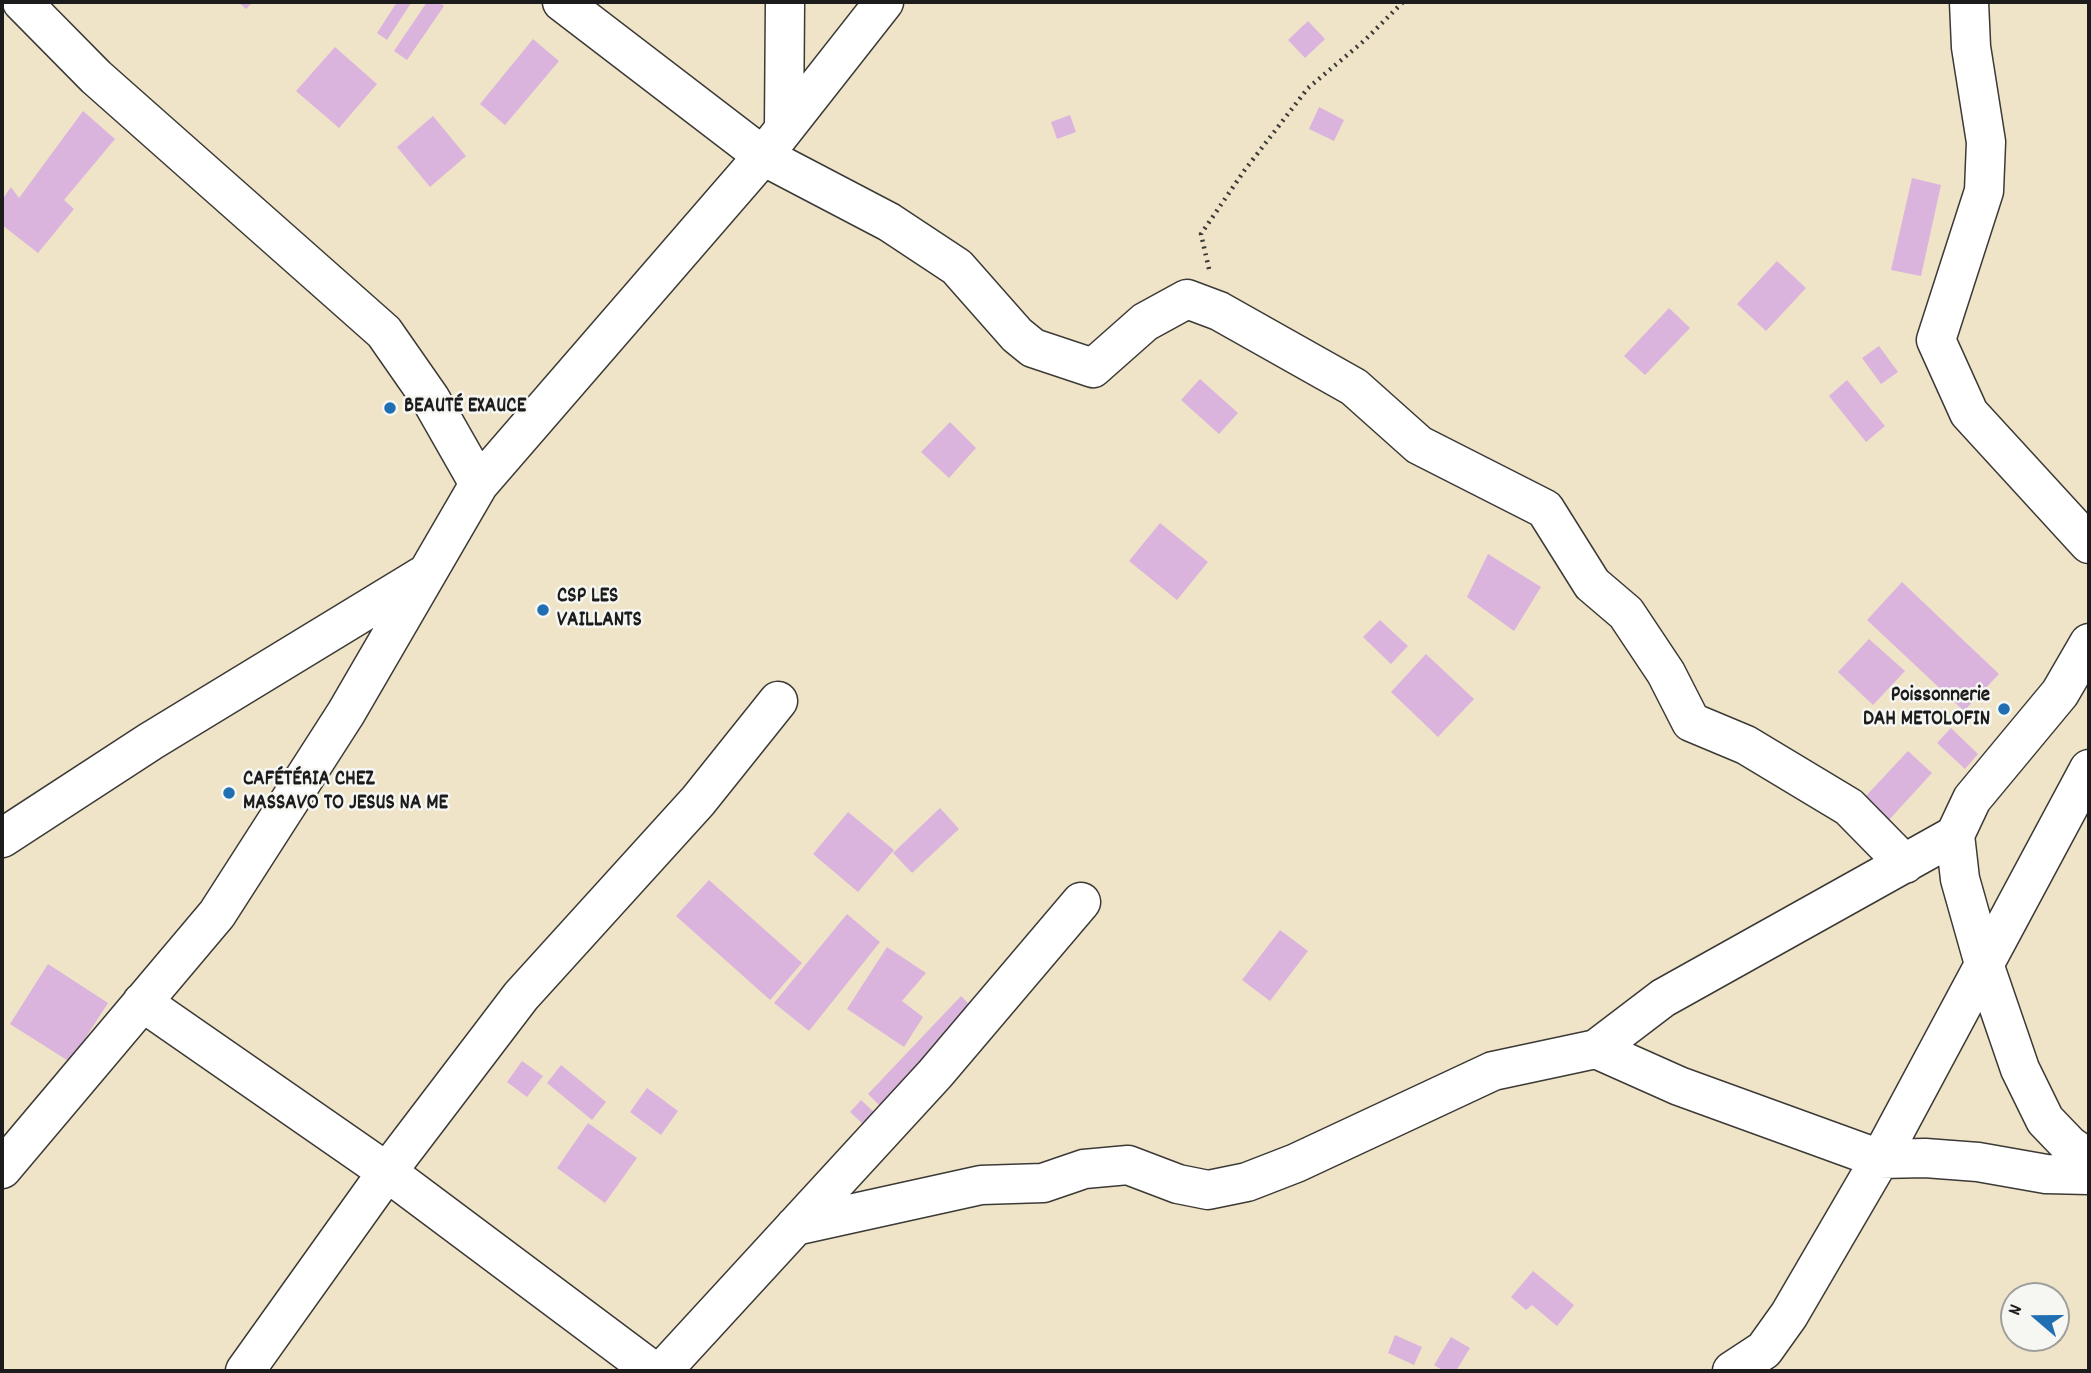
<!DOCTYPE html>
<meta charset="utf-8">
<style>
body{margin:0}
#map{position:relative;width:2091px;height:1373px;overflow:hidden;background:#efe4c8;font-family:Dekko,sans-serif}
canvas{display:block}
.frame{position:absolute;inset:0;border:4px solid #1c1c1c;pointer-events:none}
.north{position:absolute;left:2000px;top:1282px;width:70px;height:70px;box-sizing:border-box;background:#f6f6f2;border:2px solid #9f9f9c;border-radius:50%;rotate:290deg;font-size:19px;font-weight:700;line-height:28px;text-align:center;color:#1c1c1c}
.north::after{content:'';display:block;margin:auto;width:24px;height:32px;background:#1f6fb2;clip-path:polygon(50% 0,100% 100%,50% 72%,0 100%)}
</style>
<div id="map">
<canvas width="2091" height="1373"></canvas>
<div class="frame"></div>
<div class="north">N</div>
</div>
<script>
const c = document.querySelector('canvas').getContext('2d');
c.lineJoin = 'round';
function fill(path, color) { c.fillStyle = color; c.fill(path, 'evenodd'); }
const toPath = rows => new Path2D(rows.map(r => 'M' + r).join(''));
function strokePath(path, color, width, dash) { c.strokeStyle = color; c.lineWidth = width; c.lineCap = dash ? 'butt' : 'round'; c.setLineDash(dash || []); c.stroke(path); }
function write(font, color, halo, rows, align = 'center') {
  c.font = font + ' Dekko,sans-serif'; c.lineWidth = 5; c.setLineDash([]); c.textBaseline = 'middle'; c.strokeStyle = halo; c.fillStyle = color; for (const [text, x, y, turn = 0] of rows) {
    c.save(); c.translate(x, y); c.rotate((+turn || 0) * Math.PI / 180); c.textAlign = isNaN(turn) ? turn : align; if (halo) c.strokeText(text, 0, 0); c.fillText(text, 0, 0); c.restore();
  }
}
fill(toPath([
 [238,2,253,2,246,9],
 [397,2,411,3,387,40,377,33],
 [427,2,438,2,444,6,407,60,394,51],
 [1308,21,1325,39,1305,58,1288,40],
 [533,39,559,61,505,125,480,104],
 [335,47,377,84,339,128,296,91],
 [1319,107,1344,120,1334,141,1309,129],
 [83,111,115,139,64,200,74,209,38,253,2,225,2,200,11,187,19,198],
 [1070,115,1076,132,1057,139,1051,122],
 [433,116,466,156,430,187,397,147],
 [1912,178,1941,185,1921,276,1891,270],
 [1777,261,1806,288,1766,331,1737,304],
 [1669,308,1690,328,1645,375,1624,356],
 [1879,346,1898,372,1881,384,1862,358],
 [1200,379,1238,413,1219,434,1181,400],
 [1847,380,1885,426,1866,442,1829,396],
 [950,422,976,448,949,478,921,452],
 [1160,523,1208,562,1177,600,1129,561],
 [1488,554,1541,587,1514,631,1467,597],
 [1902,582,1999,674,1964,711,1867,620],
 [1380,620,1408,646,1391,664,1363,637],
 [1869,639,1905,671,1873,705,1838,672],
 [1426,654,1474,699,1438,737,1391,692],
 [1951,728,1978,754,1965,769,1937,743],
 [1908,751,1932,773,1887,822,1863,799],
 [940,808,959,829,912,873,893,853],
 [848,812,894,850,858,892,813,854],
 [709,880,802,963,770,1000,676,916],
 [847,914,880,942,809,1031,774,1003],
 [1280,930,1308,951,1270,1001,1242,980],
 [887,947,926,973,902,1001,923,1017,904,1047,847,1009],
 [48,964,108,1003,70,1062,10,1024],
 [961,996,989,1024,896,1122,868,1094],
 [522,1061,543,1076,527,1097,507,1082],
 [561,1065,606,1102,592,1120,547,1083],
 [647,1088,678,1111,661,1135,630,1112],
 [861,1100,889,1126,878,1138,850,1112],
 [588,1123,637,1158,605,1203,557,1168],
 [1533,1271,1574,1305,1557,1326,1532,1305,1526,1310,1511,1297],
 [1395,1335,1422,1347,1414,1365,1388,1353],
 [1451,1337,1470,1348,1456,1371,1444,1371,1434,1365]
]), '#dbb4de');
const minor = toPath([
 [22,2,96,77,384,332,430,398,479,484],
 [562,2,763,156,889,222,957,267,1017,335,1033,348,1093,368,1145,322,1187,299,1219,311,1354,387,1419,445,1545,509,1592,584,1626,613,1666,673,1691,722,1746,745,1849,807,1905,864],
 [1969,2,1971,47,1986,142,1984,191,1936,340,1969,413,2089,544],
 [784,127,785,2],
 [2089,643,2060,693,1972,799,1955,835,1960,879,1984,964,2020,1069,2045,1120,2069,1145,2089,1159],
 [2,838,151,741,422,576],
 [142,1002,387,1172,245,1371],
 [1596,1049,1679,1086,1880,1159,1925,1158,1978,1162,2046,1174,2089,1175],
 [2,1169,217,914,346,713,479,484,763,156,884,2],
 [795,1226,981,1185,1043,1183,1084,1169,1128,1165,1178,1184,1208,1190,1247,1182,1296,1163,1493,1071,1596,1049,1663,998,1955,835],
 [653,1371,387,1172,521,996,698,801,778,701],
 [662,1371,935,1074,1081,902],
 [1732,1371,1764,1350,1789,1315,1880,1159,2089,769]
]);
strokePath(minor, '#3c3a36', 41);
strokePath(toPath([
 [1209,269,1201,234,1244,171,1308,88,1365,40,1403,2]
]), '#3c3a36', 4.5, [2, 5]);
strokePath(minor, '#fff', 38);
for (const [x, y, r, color] of [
 [390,408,7,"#1f6fb2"],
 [543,610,7,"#1f6fb2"],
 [2004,709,7,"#1f6fb2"],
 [229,793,7,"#1f6fb2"]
]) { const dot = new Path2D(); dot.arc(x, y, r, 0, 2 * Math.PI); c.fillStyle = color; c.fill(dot); strokePath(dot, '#f6f6f2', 2.5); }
write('bold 21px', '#1c1c1c', '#f6f6f2', [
 ["BEAUTÉ EXAUCE",404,408],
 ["CSP LES",557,598],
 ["VAILLANTS",557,622],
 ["Poissonnerie",1990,697,"right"],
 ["DAH METOLOFIN",1990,721,"right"],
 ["CAFÉTÉRIA CHEZ",243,781],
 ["MASSAVO TO JESUS NA ME",243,805]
], 'left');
</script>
